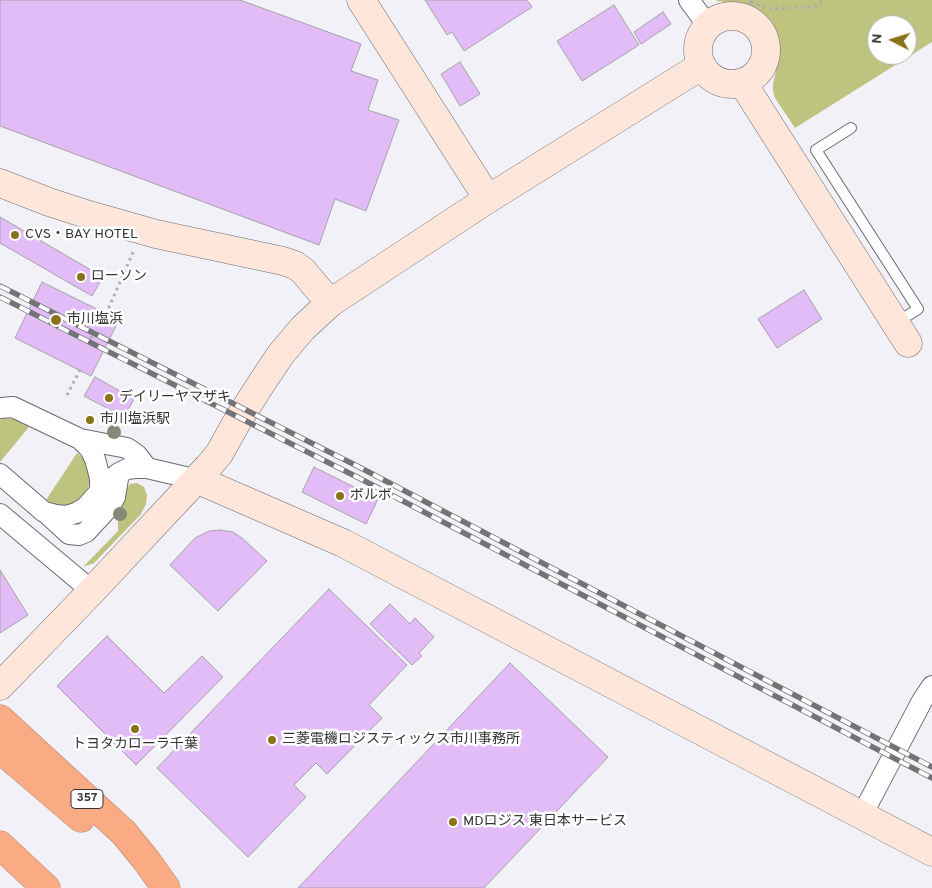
<!DOCTYPE html>
<meta charset="utf-8">
<style>
body{margin:0}
#map{position:relative;width:932px;height:888px;overflow:hidden;background:#f1f1f7;font-family:Overpass,sans-serif}
canvas{display:block}
.north{position:absolute;left:867px;top:15px;width:50px;height:50px;box-sizing:border-box;background:#fff;border:1px solid #aeaeaf;border-radius:50%;rotate:275deg;font-size:14px;font-weight:700;line-height:20px;text-align:center;color:#343436}
.north::after{content:'';display:block;margin:auto;width:18px;height:22px;background:#887316;clip-path:polygon(50% 0,100% 100%,50% 72%,0 100%)}
</style>
<div id="map">
<canvas width="932" height="888"></canvas>
<div class="north">N</div>
</div>
<script>
const c = document.querySelector('canvas').getContext('2d');
c.lineJoin = 'round';
function fill(path, color) { c.fillStyle = color; c.fill(path, 'evenodd'); }
const toPath = rows => new Path2D(rows.map(r => 'M' + r).join(''));
function strokePath(path, color, width, dash) { c.strokeStyle = color; c.lineWidth = width; c.lineCap = dash ? 'butt' : 'round'; c.setLineDash(dash || []); c.stroke(path); }
function write(font, color, halo, rows, align = 'center') {
  c.font = font + ' Overpass,"Noto Sans JP",sans-serif'; c.lineWidth = 5; c.setLineDash([]); c.textBaseline = 'middle'; c.strokeStyle = halo; c.fillStyle = color; for (const [text, x, y, turn = 0] of rows) {
    c.save(); c.translate(x, y); c.rotate((+turn || 0) * Math.PI / 180); c.textAlign = isNaN(turn) ? turn : align; if (halo) c.strokeText(text, 0, 0); c.fillText(text, 0, 0); c.restore();
  }
}
fill(toPath([
 [717,0,932,0,932,42,795,128,775,98,773,91,773,84,777,66,780,46,778,36,774,27,761,13,753,7,737,3,716,1],
 [877,25,907,25,907,55,877,55],
 [3,418,15,419,29,427,0,462,0,420],
 [77,453,84,459,88,468,90,477,88,489,82,499,73,504,63,506,54,504,46,500],
 [137,483,144,487,147,495,146,504,141,514,94,563,83,567,118,531,118,521,114,514,124,492,130,484]
]), '#bec47f');
const building = toPath([
 [0,0,240,0,361,44,351,71,378,80,368,110,399,120,366,211,335,199,319,245,0,126,0,0],
 [425,0,527,0,532,7,464,51,452,32,447,35,425,0],
 [614,5,639,45,582,81,557,41,614,5],
 [663,12,671,24,641,44,634,32,663,12],
 [460,62,480,94,460,106,441,74,460,62],
 [0,217,103,277,92,296,0,243,0,217],
 [42,282,119,320,91,376,15,338,42,282],
 [804,290,822,319,777,348,758,319,804,290],
 [95,377,134,399,124,417,84,396,95,377],
 [314,467,378,499,366,524,302,492,314,467],
 [220,530,233,532,242,538,267,561,218,611,170,565,195,538,209,531,220,530],
 [0,570,28,615,0,633,0,570],
 [329,589,407,665,369,705,382,718,327,774,316,763,294,785,306,797,248,857,157,768,329,589],
 [390,604,410,624,415,618,434,637,419,653,422,656,412,665,370,624,390,604],
 [107,636,164,693,202,656,223,677,136,765,57,686,107,636],
 [510,663,608,757,484,888,298,888,510,663]
]);
fill(building, '#e2bcf6');
strokePath(building, '#a5a2a6', 1);
const lane = toPath([
 [851,128,816,150,918,309,896,323]
]);
const street = toPath([
 [689,0,708,26],
 [0,408,13,407,80,439,127,448,137,455,147,468],
 [80,439,90,449,95,459,100,478,100,490],
 [0,474,44,512,56,515,66,516,76,513,85,508,110,480,119,473,127,469,135,468,147,468,198,480],
 [45,512,69,534,79,535,86,532,110,506,115,497,119,473],
 [0,514,92,591],
 [862,815,922,701,932,686]
]);
const secondary = toPath([
 [361,0,488,199],
 '698 50a34 34 0 1 1 68 0a34 34 0 1 1-68 0Z',
 [742,82,908,343],
 [0,183,49,202,89,215,156,234,283,261,295,265,303,271,330,303],
 [198,480,343,543,932,852],
 [0,686,92,591,208,467,219,454,238,420,261,384,281,354,303,328,330,303,488,199,701,66]
]);
const highway = toPath([
 [0,719,124,833,146,860,166,888],
 [0,749,81,818],
 [0,845,46,888]
]);
strokePath(lane, '#6a6b70', 12);
strokePath(street, '#6a6b70', 22);
strokePath(secondary, '#6a6b70', 29);
strokePath(highway, '#b58169', 29);
strokePath(toPath([
 [751,2,768,9,814,7,824,0],
 [744,6,754,0],
 [106,314,134,250],
 [90,337,94,339],
 [67,395,80,370]
]), '#acacb1', 3, [2.5, 4]);
strokePath(lane, '#fff', 10);
strokePath(street, '#fff', 20);
strokePath(secondary, '#fee6da', 28);
strokePath(highway, '#faab84', 28);
const rail = toPath([
 [0,286,361,468,932,767],
 [0,297,359,478,932,778]
]);
strokePath(rail, '#747477', 5.5);
strokePath(rail, '#fff', 4, [11]);
c.fillStyle = '#878877';
for (const [x, y] of [
 [114,432],
 [120,514]
]) { c.beginPath(); c.arc(x, y, 7, 0, 2 * Math.PI); c.fill(); }
for (const [x, y, r, color] of [
 [15,235,5,"#887316"],
 [81,277,5,"#887316"],
 [56,320,6,"#887316"],
 [109,398,5,"#887316"],
 [90,420,5,"#887316"],
 [340,496,5,"#887316"],
 [135,729,5,"#887316"],
 [272,740,5,"#887316"],
 [453,822,5,"#887316"]
]) { const dot = new Path2D(); dot.arc(x, y, r, 0, 2 * Math.PI); c.fillStyle = color; c.fill(dot); strokePath(dot, '#fff', 2); }
for (const [x, y, w] of [
 [87,799,32]
]) { const box = new Path2D(); box.roundRect(x - w / 2, y - 9.5, w, 19, 4); c.fillStyle = '#fff'; c.fill(box); strokePath(box, '#343436', 1); }
write('bold 12px', '#343436', null, [
 ["357",87,799]
]);
write('14px', '#343436', '#fff', [
 ["CVS・BAY HOTEL",25,235],
 ["ローソン",91,277],
 ["市川塩浜",67,320],
 ["デイリーヤマザキ",119,398],
 ["市川塩浜駅",100,420],
 ["ボルボ",350,496],
 ["三菱電機ロジスティックス市川事務所",282,740],
 ["トヨタカローラ千葉",135,745,"center"],
 ["MDロジス 東日本サービス",463,822]
], 'left');
</script>
